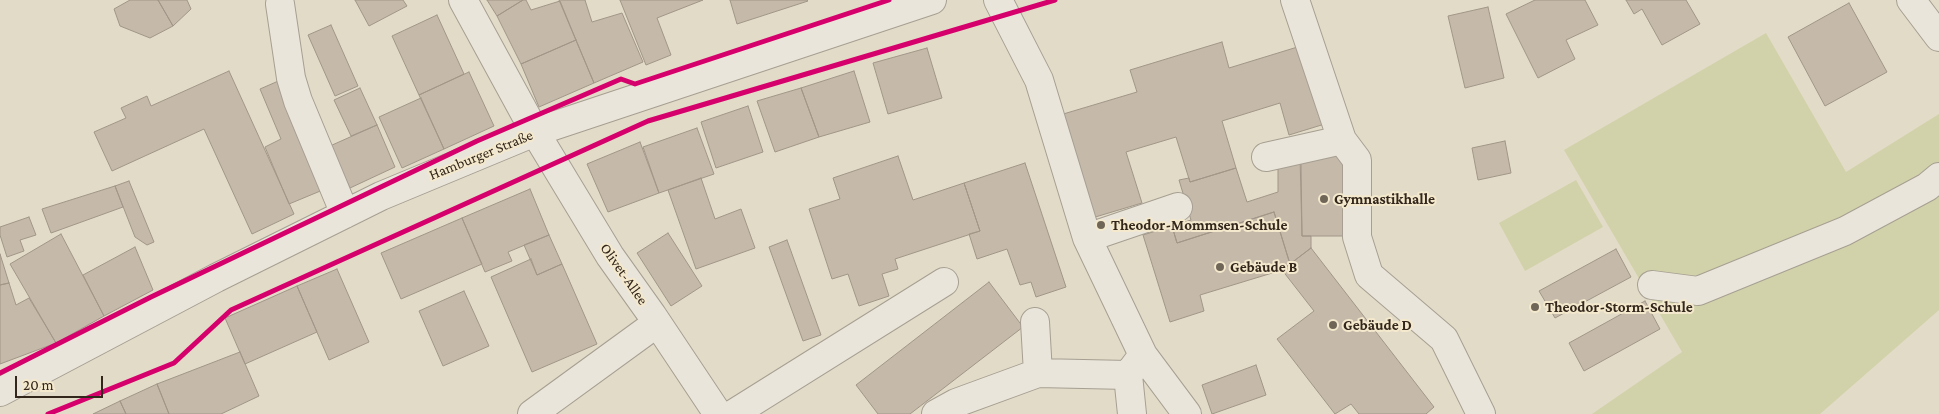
<!DOCTYPE html>
<meta charset="utf-8">
<style>
body{margin:0}
#map{position:relative;width:1939px;height:414px;overflow:hidden;background:#e2dbc8;font-family:"Crimson Pro",serif}
canvas{display:block}
.scale{position:absolute;left:15px;top:376px;width:88px;height:22px;box-sizing:border-box;border:2px solid #33271c;border-top:0;padding-left:6px;font-size:15px;line-height:18px;white-space:nowrap;color:#33271c;-webkit-text-stroke:4px #f4e9cd;paint-order:stroke}
</style>
<div id="map">
<canvas width="1939" height="414"></canvas>
<div class="scale">20 m</div>
</div>
<script>
const c = document.querySelector('canvas').getContext('2d');
c.lineJoin = 'round';
function fill(path, color) { c.fillStyle = color; c.fill(path, 'evenodd'); }
const toPath = rows => new Path2D(rows.map(r => 'M' + r).join(''));
function strokePath(path, color, width, dash) { c.strokeStyle = color; c.lineWidth = width; c.lineCap = dash ? 'butt' : 'round'; c.setLineDash(dash || []); c.stroke(path); }
function write(font, color, halo, rows, align = 'center') {
  c.font = font + ' "Crimson Pro",serif'; c.lineWidth = 4; c.setLineDash([]); c.textBaseline = 'middle'; c.strokeStyle = halo; c.fillStyle = color; for (const [text, x, y, turn = 0] of rows) {
    c.save(); c.translate(x, y); c.rotate((+turn || 0) * Math.PI / 180); c.textAlign = isNaN(turn) ? turn : align; if (halo) c.strokeText(text, 0, 0); c.fillText(text, 0, 0); c.restore();
  }
}
fill(toPath([
 [1766,33,1846,172,1939,114,1939,310,1820,414,1592,414,1682,352,1564,150],
 [1576,180,1603,227,1525,271,1499,223]
]), '#d1d2aa');
const building = toPath([
 [130,0,158,0,173,26,150,38,120,26,114,9,130,0],
 [158,0,187,0,191,9,173,26,158,0],
 [355,0,403,0,407,6,369,26,355,0],
 [487,0,523,0,497,16,487,0],
 [523,0,526,0,531,10,560,1,576,40,521,64,497,16,523,0],
 [585,0,592,22,622,13,643,62,594,83,559,0,585,0],
 [620,0,703,0,657,18,671,55,646,65,620,0],
 [730,0,807,0,808,1,737,24,730,0],
 [1535,0,1585,0,1598,25,1566,40,1575,59,1538,78,1506,14,1535,0],
 [1626,0,1686,0,1700,24,1662,45,1642,9,1634,14,1626,0],
 [1849,3,1887,72,1825,106,1788,37,1849,3],
 [1488,7,1504,78,1465,88,1448,16,1488,7],
 [437,15,464,74,419,95,392,36,437,15],
 [331,25,358,86,335,96,308,35,331,25],
 [576,40,594,83,539,107,521,64,576,40],
 [1222,42,1229,68,1304,45,1328,123,1289,135,1280,103,1222,121,1236,168,1190,182,1176,137,1126,152,1142,203,1092,218,1060,115,1137,92,1130,70,1222,42],
 [927,48,942,98,888,114,873,63,927,48],
 [229,71,294,214,252,234,204,129,112,171,94,132,126,118,121,108,147,96,151,106,229,71],
 [854,71,870,122,819,137,801,88,854,71],
 [469,72,494,126,444,149,419,95,469,72],
 [283,79,330,187,289,204,265,147,281,139,260,89,283,79],
 [360,88,377,125,351,136,334,100,360,88],
 [801,88,819,137,775,152,757,101,801,88],
 [421,98,444,149,402,168,379,117,421,98],
 [748,106,763,152,716,168,701,122,748,106],
 [377,125,395,167,350,188,330,146,377,125],
 [697,128,714,174,659,193,643,147,697,128],
 [1505,141,1511,173,1478,180,1472,148,1505,141],
 [640,142,659,193,608,212,587,164,640,142],
 [1346,154,1347,236,1302,236,1300,155,1346,154],
 [898,156,913,200,964,183,980,231,895,259,898,269,882,274,889,296,859,306,848,274,832,279,809,209,840,199,833,178,898,156],
 [1301,162,1302,236,1311,236,1311,248,1290,264,1274,212,1177,243,1172,226,1191,220,1179,180,1189,178,1190,182,1236,168,1247,202,1278,192,1278,163,1301,162],
 [1025,163,1066,287,1036,297,1031,282,1020,285,1007,249,977,259,969,234,980,231,964,183,1025,163],
 [701,178,715,219,741,209,755,248,696,269,668,190,701,178],
 [129,181,154,242,147,245,135,237,115,186,129,181],
 [115,186,123,207,51,233,42,209,115,186],
 [530,189,549,235,508,252,512,261,485,272,462,218,530,189],
 [1274,212,1290,264,1282,270,1200,295,1204,311,1170,322,1143,235,1172,226,1177,243,1274,212],
 [29,217,36,235,20,240,24,251,7,257,0,235,0,227,29,217],
 [462,218,482,264,401,299,381,253,462,218],
 [668,233,702,286,671,306,637,253,668,233],
 [61,234,104,316,56,343,10,264,61,234],
 [549,235,562,264,537,275,524,245,549,235],
 [787,240,821,335,803,341,769,247,787,240],
 [135,247,153,290,104,316,83,275,135,247],
 [1311,248,1434,407,1426,414,1359,414,1351,404,1335,414,1277,339,1314,311,1282,270,1311,248],
 [1616,249,1631,277,1555,318,1539,291,1616,249],
 [0,254,9,283,0,285,0,254],
 [531,259,537,275,562,264,597,344,532,372,491,277,531,259],
 [337,269,369,342,329,360,297,286,337,269],
 [989,282,1023,327,910,414,878,414,856,385,989,282],
 [9,283,16,305,29,298,56,343,0,364,0,285,9,283],
 [297,286,317,332,245,364,225,318,297,286],
 [464,291,489,346,443,366,419,311,464,291],
 [1645,301,1660,329,1584,371,1569,343,1645,301],
 [240,352,259,396,221,414,169,414,157,384,240,352],
 [1256,365,1266,395,1212,414,1202,385,1256,365],
 [157,384,169,414,126,414,120,401,157,384],
 [120,401,126,414,93,414,120,401]
]);
fill(building, '#c5b9a9');
strokePath(building, '#a19688', 1);
const minor = toPath([
 [463,0,535,132,610,256,652,315,718,414],
 [998,0,1039,80,1087,238,1143,355,1187,414],
 [1911,0,1939,37],
 [280,4,291,78,298,101,345,214],
 [1342,140,1357,160,1357,237,1369,275,1444,339,1481,414],
 [1266,157,1342,140,1295,0],
 [1087,238,1178,207],
 [1652,285,1698,291,1845,231,1927,187,1939,177],
 [1035,322,1038,373],
 [1128,375,1132,414],
 [0,392,216,278,381,196,535,132,932,0],
 [532,414,657,323],
 [733,414,944,282],
 [936,414,956,403,1038,373,1128,375,1143,355]
]);
strokePath(minor, '#a69f92', 30);
strokePath(minor, '#eae5da', 28);
strokePath(toPath([
 [0,373,151,297,477,141,621,79,635,84,889,0],
 [48,414,174,363,231,310,648,121,1055,0]
]), '#d6006c', 5);
for (const [x, y, r, color] of [
 [1324,199,5,"#706658"],
 [1101,225,5,"#706658"],
 [1220,267,5,"#706658"],
 [1535,307,5,"#706658"],
 [1333,325,5,"#706658"]
]) { const dot = new Path2D(); dot.arc(x, y, r, 0, 2 * Math.PI); c.fillStyle = color; c.fill(dot); strokePath(dot, '#f4e9cd', 2); }
write('15px', '#33271c', '#f4e9cd', [
 ["Hamburger Straße",481,155,-22],
 ["Olivet-Allee",624,274,55]
]);
write('bold 15px', '#33271c', '#f4e9cd', [
 ["Gymnastikhalle",1334,199],
 ["Theodor-Mommsen-Schule",1111,225],
 ["Gebäude B",1230,267],
 ["Theodor-Storm-Schule",1545,307],
 ["Gebäude D",1343,325]
], 'left');
</script>
